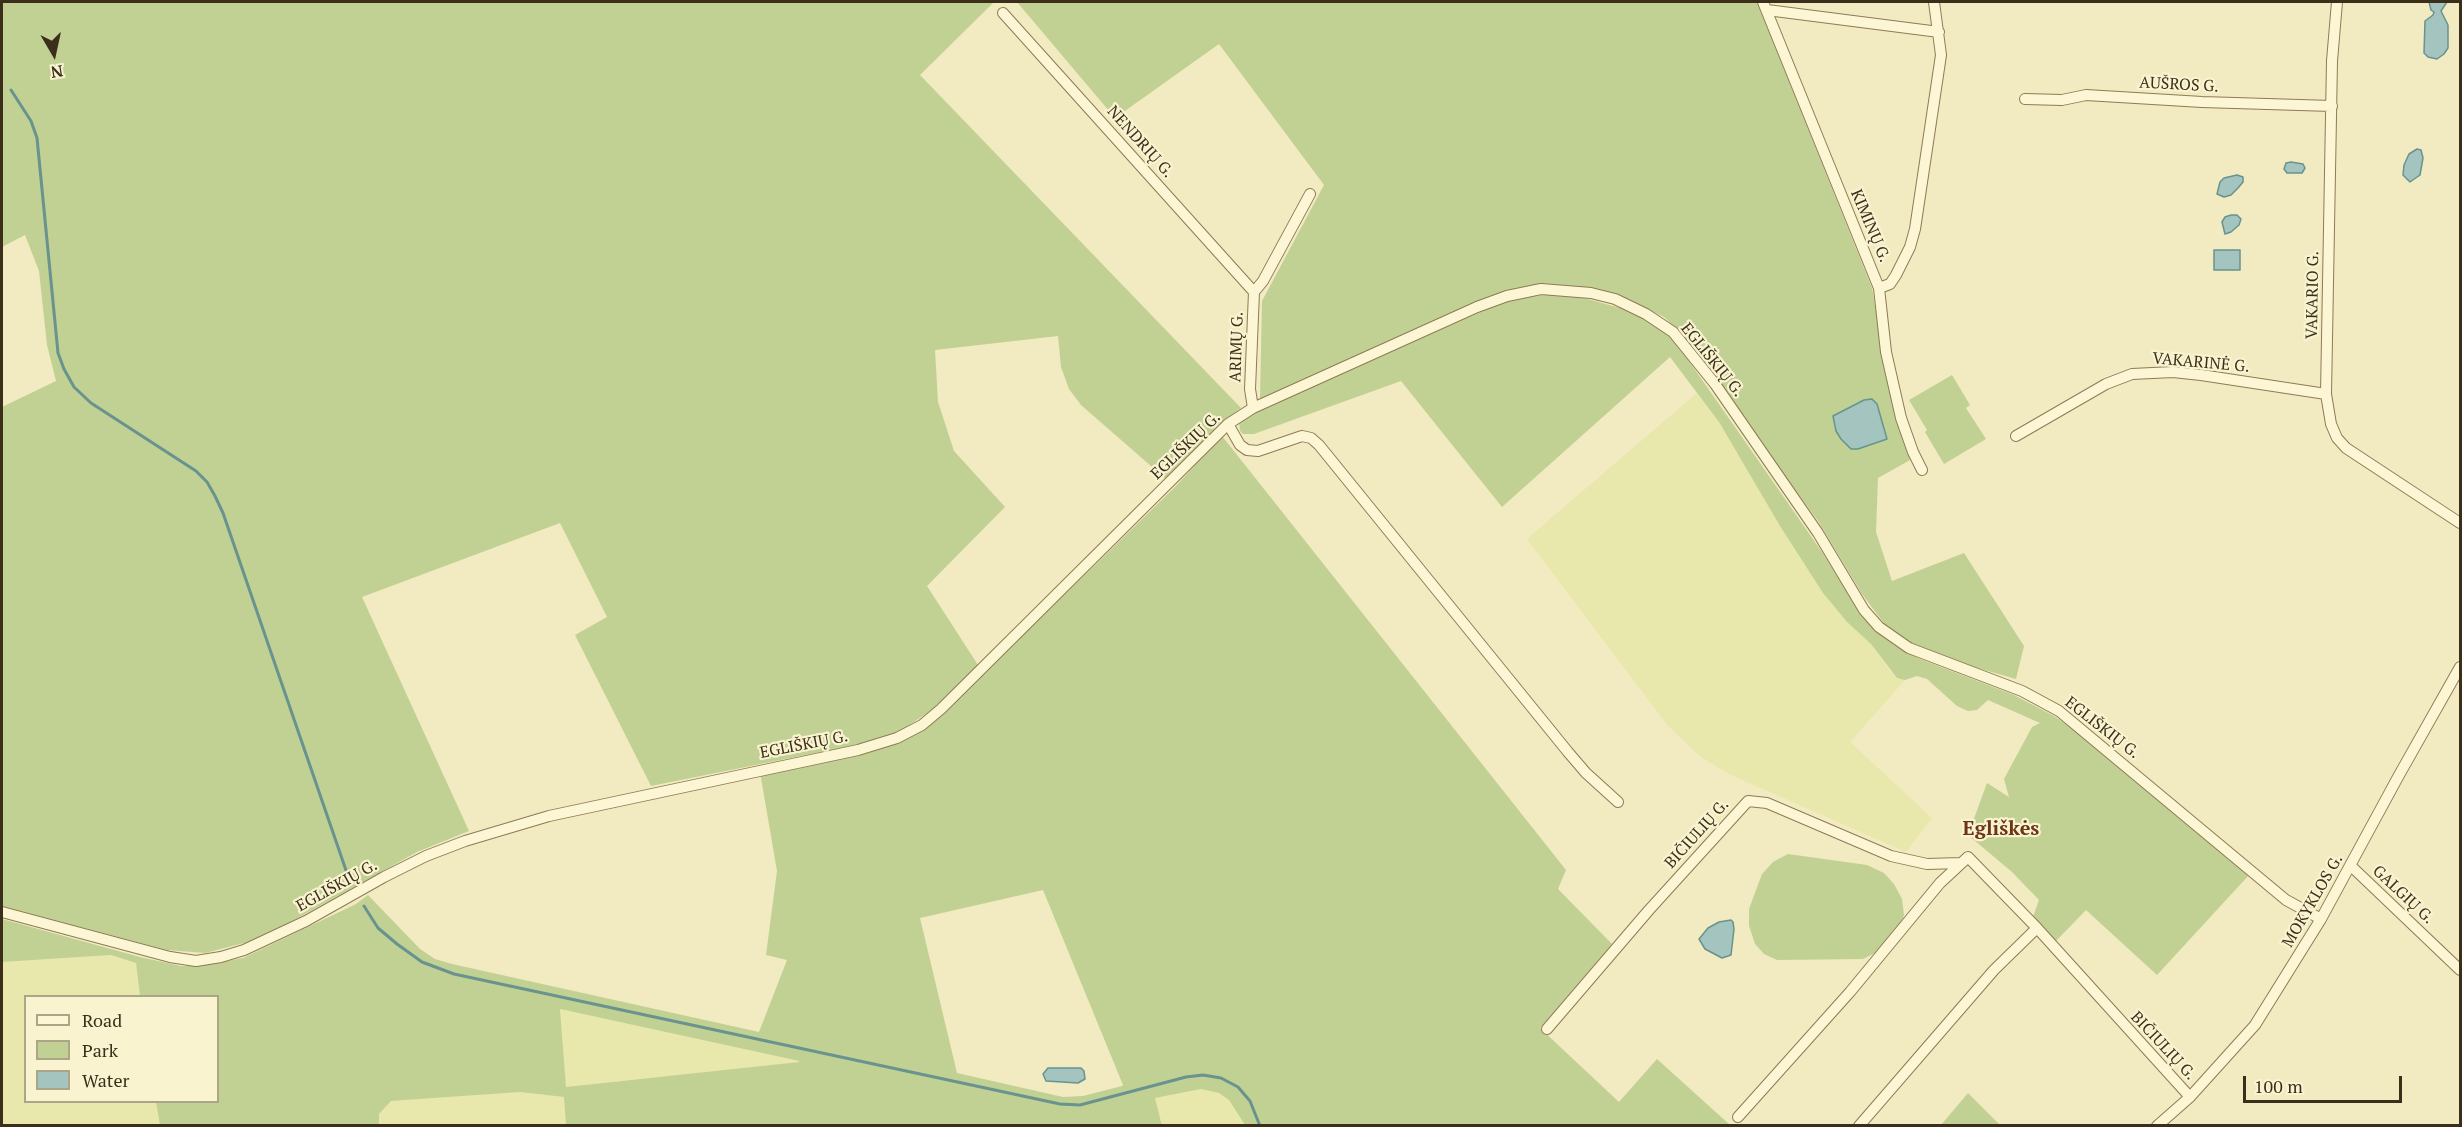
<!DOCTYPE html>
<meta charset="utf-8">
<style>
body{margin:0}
#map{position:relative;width:2462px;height:1127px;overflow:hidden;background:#f2eac0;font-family:"PT Serif",serif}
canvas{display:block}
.frame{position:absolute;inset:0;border:3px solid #3b2f1c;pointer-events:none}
.legend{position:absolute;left:24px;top:995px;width:195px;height:108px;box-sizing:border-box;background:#f9f3d0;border:2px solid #ada588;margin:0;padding:8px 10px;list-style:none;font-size:18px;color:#3b2f1c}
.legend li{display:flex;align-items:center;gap:12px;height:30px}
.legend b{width:30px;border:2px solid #ada588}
.north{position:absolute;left:24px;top:24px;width:60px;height:60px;-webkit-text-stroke:4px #f9f3d0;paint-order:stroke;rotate:171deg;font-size:16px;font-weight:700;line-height:24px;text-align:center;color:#3b2f1c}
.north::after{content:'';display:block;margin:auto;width:21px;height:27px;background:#3b2f1c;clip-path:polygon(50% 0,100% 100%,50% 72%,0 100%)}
.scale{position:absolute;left:2243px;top:1076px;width:159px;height:27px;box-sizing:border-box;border:3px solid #3b2f1c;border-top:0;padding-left:8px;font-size:18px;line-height:21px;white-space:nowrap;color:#3b2f1c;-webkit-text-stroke:4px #f9f3d0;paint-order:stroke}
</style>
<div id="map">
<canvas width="2462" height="1127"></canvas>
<div class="frame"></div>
<ul class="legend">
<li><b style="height:8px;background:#fcf6d4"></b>Road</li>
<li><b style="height:16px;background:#c1d193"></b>Park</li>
<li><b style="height:16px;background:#a3c4bf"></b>Water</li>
</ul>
<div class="north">N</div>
<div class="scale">100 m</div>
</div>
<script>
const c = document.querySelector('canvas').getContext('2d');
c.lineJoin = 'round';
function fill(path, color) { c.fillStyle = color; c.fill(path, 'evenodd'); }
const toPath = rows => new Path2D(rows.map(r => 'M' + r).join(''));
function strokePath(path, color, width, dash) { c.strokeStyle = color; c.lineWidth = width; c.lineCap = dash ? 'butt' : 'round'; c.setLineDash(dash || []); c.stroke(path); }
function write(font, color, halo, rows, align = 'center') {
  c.font = font + ' "PT Serif",serif'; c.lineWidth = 4.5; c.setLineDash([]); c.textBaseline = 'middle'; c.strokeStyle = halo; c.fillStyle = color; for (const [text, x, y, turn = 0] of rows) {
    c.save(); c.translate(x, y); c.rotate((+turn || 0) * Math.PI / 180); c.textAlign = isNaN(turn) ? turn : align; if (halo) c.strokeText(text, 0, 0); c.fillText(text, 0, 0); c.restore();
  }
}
fill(toPath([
 [1697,393,1719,422,1780,526,1823,593,1847,622,1871,644,1891,672,1897,678,1905,680,1850,742,1932,818,1906,852,1729,774,1701,757,1669,727,1527,539],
 [111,955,136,963,140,996,26,996,26,1102,156,1102,160,1125,2,1126,2,962],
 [560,1009,802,1062,566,1087],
 [1201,1089,1219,1093,1229,1100,1245,1125,1162,1125,1154,1098],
 [520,1092,564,1097,566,1125,379,1125,379,1114,391,1101]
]), '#e8e7ac');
fill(toPath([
 [2,2,994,2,920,75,1241,408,1220,423,1167,480,1081,405,1069,389,1061,367,1058,336,935,350,938,402,954,451,1005,507,927,586,978,665,933,709,899,732,855,745,651,786,575,635,607,617,560,523,362,597,469,831,417,852,278,929,252,941,205,953,167,950,2,906,2,407,56,381,47,345,39,271,25,235,2,247],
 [1017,2,1757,2,1872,288,1890,393,1910,460,1878,478,1876,532,1892,581,1964,553,2024,646,2016,679,1974,667,1912,644,1886,626,1862,594,1818,521,1679,331,1664,317,1623,297,1594,290,1535,286,1260,399,1262,301,1324,185,1219,44,1115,118],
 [1551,294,1577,296,1631,311,1661,328,1675,341,1822,552,1855,605,1879,633,1897,647,1920,659,2014,695,2054,716,2081,735,2249,875,2157,975,2086,910,2056,941,2033,917,2039,900,2012,872,1968,835,1987,783,2009,797,2004,779,2032,727,2040,723,1988,700,1977,710,1968,711,1957,706,1927,679,1917,676,1905,680,1897,678,1871,644,1847,622,1823,593,1780,526,1719,422,1670,357,1502,507,1401,381,1254,434,1243,434,1240,431,1239,423,1252,414,1489,308,1515,299],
 [1952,375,1970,405,1966,408,1986,439,1944,464,1925,432,1927,430,1909,400],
 [1222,436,1566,870,1558,889,1612,944,1540,1028,1619,1102,1657,1059,1730,1125,1245,1125,1229,1100,1219,1093,1201,1089,1155,1098,1162,1126,566,1125,564,1097,520,1092,391,1101,379,1114,379,1125,160,1125,156,1102,218,1102,218,996,140,996,136,963,111,955,2,962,2,919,140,957,181,966,211,964,243,958,356,904,368,895,420,949,435,959,452,964,759,1032,787,960,766,955,777,871,760,772,915,734,933,723,1175,487],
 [1043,890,1123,1085,1122,1086,1083,1096,1063,1097,957,1073,920,918],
 [560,1009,799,1061,799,1062,566,1087],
 [1788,854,1867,865,1884,873,1894,884,1902,899,1904,915,1901,925,1879,951,1863,959,1777,960,1764,954,1755,944,1749,926,1749,909,1762,874,1773,862],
 [1968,1093,2000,1125,1941,1125]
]), '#c1d193');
const water = toPath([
 [2429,2,2447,2,2441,11,2448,25,2448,48,2444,54,2437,59,2428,57,2424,53,2425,21,2433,15,2434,12,2431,10,2429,2],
 [2417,149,2421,150,2423,158,2420,175,2410,182,2403,175,2404,165,2409,154,2417,149],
 [2291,162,2303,164,2305,168,2302,173,2287,173,2284,169,2286,163,2291,162],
 [2237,175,2243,177,2243,182,2238,188,2231,195,2224,197,2217,194,2220,182,2224,178,2237,175],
 [2231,215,2237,215,2241,219,2239,225,2231,232,2225,234,2222,222,2225,217,2231,215],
 [2214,250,2240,250,2240,270,2214,270,2214,250],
 [1872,399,1877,404,1887,439,1858,449,1851,449,1841,439,1836,431,1833,416,1864,400,1872,399],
 [1731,920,1733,922,1734,929,1731,955,1722,958,1705,949,1699,939,1708,928,1719,922,1731,920],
 [1048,1068,1081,1068,1084,1071,1085,1079,1078,1083,1046,1081,1043,1074,1048,1068]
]);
fill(water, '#a3c4bf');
strokePath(water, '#69938e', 1.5);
strokePath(toPath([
 [11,90,31,121,37,138,58,353,64,369,74,387,91,403,196,471,207,482,215,496,223,513,349,879],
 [364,906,378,928,397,944,422,962,454,974,1060,1104,1080,1105,1186,1077,1203,1075,1221,1078,1238,1087,1250,1101,1260,1126]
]), '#69938e', 3);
const minor = toPath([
 [1763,2,1879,288,1886,352,1901,418,1913,452,1922,470],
 [2337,2,2332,61,2326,394,2331,424,2337,438,2346,448,2460,523],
 [1767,10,1939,32],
 [1003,13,1254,292],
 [2025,99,2062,100,2086,95,2202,102,2332,106],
 [1879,288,1890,284,1896,275,1910,247,1915,229,1941,55,1934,2],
 [1253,408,1250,389,1254,292,1263,281,1310,194],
 [1228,424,1240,445,1247,450,1258,451,1302,436,1311,438,1319,445,1568,752,1586,773,1618,802],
 [2016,436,2106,384,2132,374,2173,372,2201,375,2326,394],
 [2351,866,2460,970],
 [2,912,170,957,196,961,221,957,244,950,306,921,384,877,426,856,465,841,549,816,858,750,897,738,922,725,941,709,1228,424,1253,408,1477,307,1507,296,1541,289,1591,293,1615,299,1646,314,1673,332,1715,384,1818,533,1864,610,1879,627,1909,648,2022,691,2059,711,2286,900,2321,919],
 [1547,1029,1649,910,1748,801,1767,803,1891,856,1927,864,1960,863],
 [1738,1117,1850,992,1940,883,1968,857,2037,928,2190,1097],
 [1859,1126,1994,970,2037,928],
 [2157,1126,2190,1097,2255,1025,2321,919,2398,777,2460,667]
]);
strokePath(minor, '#8d7b56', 12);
strokePath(minor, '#fcf6d4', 10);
write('16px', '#3b2f1c', '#f9f3d0', [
 ["AUŠROS G.",2179,85,3],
 ["NENDRIŲ G.",1140,142,48],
 ["KIMINŲ G.",1870,226,67],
 ["VAKARIO G.",2313,295,-89],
 ["ARIMŲ G.",1237,347,-88],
 ["EGLIŠKIŲ G.",1712,360,51],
 ["VAKARINĖ G.",2201,363,5],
 ["EGLIŠKIŲ G.",1186,446,-44],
 ["EGLIŠKIŲ G.",2102,728,38],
 ["EGLIŠKIŲ G.",804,745,-11],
 ["BIČIULIŲ G.",1697,834,-48],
 ["EGLIŠKIŲ G.",337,886,-29],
 ["GALGIŲ G.",2403,895,43],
 ["MOKYKLOS G.",2313,901,-60],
 ["BIČIULIŲ G.",2163,1046,47]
]);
write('bold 20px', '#6c3517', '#f9f3d0', [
 ["Egliškės",2001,829]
]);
</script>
